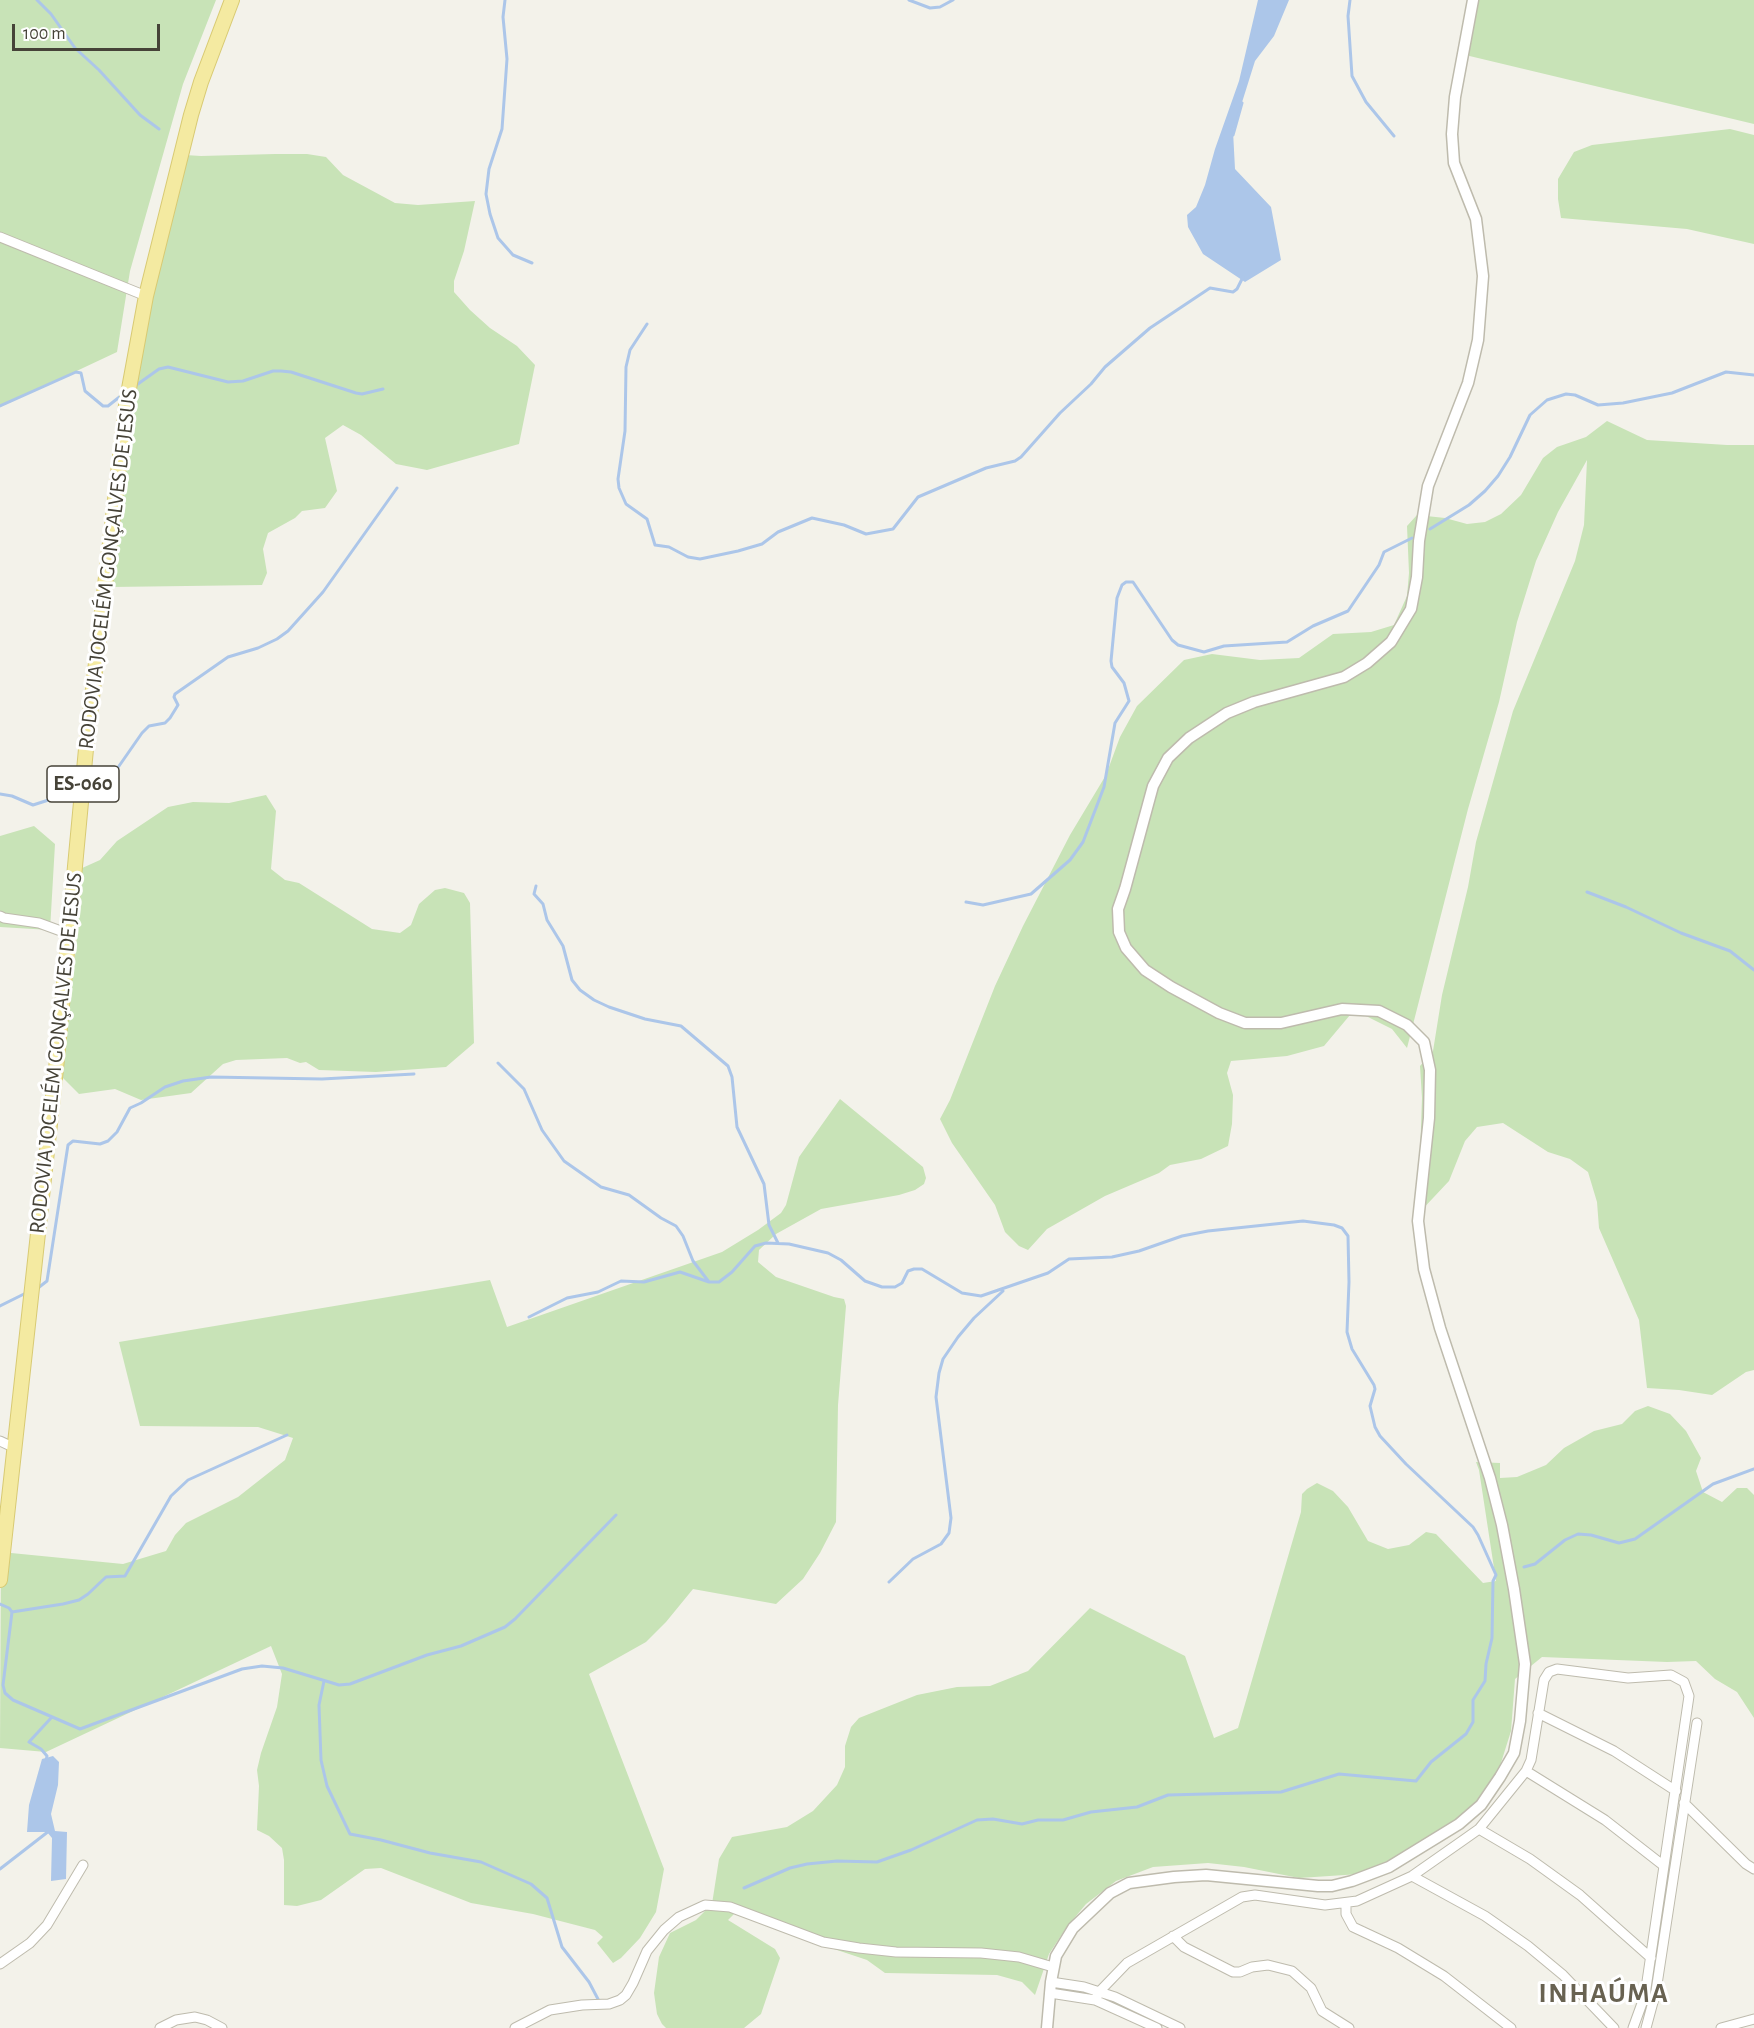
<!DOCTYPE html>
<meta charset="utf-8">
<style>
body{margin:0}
#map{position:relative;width:1754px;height:2028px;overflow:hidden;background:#f3f2ea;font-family:"Alegreya Sans",sans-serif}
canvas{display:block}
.scale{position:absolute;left:12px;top:24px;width:148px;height:27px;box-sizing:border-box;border:3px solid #464338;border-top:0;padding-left:8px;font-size:18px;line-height:21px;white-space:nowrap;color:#464338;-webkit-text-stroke:4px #fff;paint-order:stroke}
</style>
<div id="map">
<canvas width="1754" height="2028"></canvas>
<div class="scale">100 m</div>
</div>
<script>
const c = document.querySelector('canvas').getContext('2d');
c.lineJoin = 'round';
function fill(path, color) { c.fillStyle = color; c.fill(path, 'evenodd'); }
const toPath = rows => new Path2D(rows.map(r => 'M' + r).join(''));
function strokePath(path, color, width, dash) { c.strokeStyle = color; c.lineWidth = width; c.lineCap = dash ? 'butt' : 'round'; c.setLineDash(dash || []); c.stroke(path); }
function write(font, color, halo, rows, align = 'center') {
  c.font = font + ' "Alegreya Sans",sans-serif'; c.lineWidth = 6; c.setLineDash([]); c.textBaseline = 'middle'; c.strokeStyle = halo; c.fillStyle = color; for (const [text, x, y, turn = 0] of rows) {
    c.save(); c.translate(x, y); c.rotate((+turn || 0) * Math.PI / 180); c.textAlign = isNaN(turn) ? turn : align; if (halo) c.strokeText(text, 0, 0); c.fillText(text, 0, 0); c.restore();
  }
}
fill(toPath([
 [0,0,216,0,183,84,130,271,117,352,0,407],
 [1470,0,1754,0,1754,124,1457,53],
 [1730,129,1754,135,1754,244,1687,229,1561,218,1558,199,1558,179,1574,152,1592,145],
 [275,154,307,154,326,157,343,175,395,203,418,205,475,201,464,251,454,281,454,292,470,310,490,328,517,346,535,365,519,444,427,470,396,464,361,435,343,425,325,438,337,491,325,508,302,511,295,518,268,533,263,549,267,573,262,585,111,587,126,397,185,155,201,156],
 [1607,421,1647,440,1727,445,1754,445,1754,1370,1746,1372,1712,1395,1679,1390,1647,1388,1639,1320,1599,1228,1597,1202,1588,1172,1570,1159,1548,1152,1503,1123,1477,1127,1465,1141,1449,1181,1418,1214,1422,1098,1420,1066,1433,1051,1442,995,1468,887,1476,842,1513,711,1575,561,1584,525,1587,460,1558,512,1536,561,1517,622,1499,702,1468,809,1407,1048,1392,1029,1364,1015,1350,1015,1324,1046,1287,1056,1231,1061,1227,1073,1233,1095,1232,1124,1228,1146,1201,1159,1170,1165,1159,1173,1105,1196,1047,1229,1028,1250,1019,1246,1005,1232,995,1205,952,1143,940,1119,950,1100,995,986,1023,926,1070,835,1106,775,1120,737,1137,706,1184,660,1212,654,1260,660,1299,658,1333,634,1371,632,1394,625,1407,596,1409,573,1407,526,1417,515,1445,518,1467,524,1485,522,1501,514,1521,495,1543,458,1557,447,1586,437],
 [266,795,276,811,271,869,285,880,299,883,372,929,400,933,411,925,419,904,435,890,445,888,464,893,470,903,474,1043,446,1067,376,1072,319,1070,306,1062,300,1063,287,1058,236,1060,223,1064,191,1093,141,1100,115,1089,79,1094,61,1076,54,1074,76,950,80,869,100,860,117,841,168,807,193,802,229,803],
 [34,826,55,844,50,930,0,927,0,836],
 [840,1099,923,1167,926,1178,924,1184,915,1190,899,1195,821,1209,776,1234,759,1250,758,1262,776,1277,834,1297,844,1299,846,1306,838,1405,836,1522,820,1553,803,1579,776,1604,693,1589,666,1622,646,1642,589,1674,664,1869,656,1912,640,1938,621,1958,613,1963,597,1943,603,1937,595,1930,533,1914,471,1903,381,1868,365,1869,321,1900,297,1906,284,1905,284,1860,282,1848,269,1836,257,1830,259,1786,257,1770,261,1753,277,1707,282,1674,271,1646,46,1752,0,1748,1,1552,123,1564,166,1551,175,1535,186,1523,238,1497,285,1460,293,1438,258,1427,140,1426,119,1342,490,1280,507,1327,722,1252,758,1230,781,1213,786,1205,799,1157],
 [1648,1406,1670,1414,1686,1431,1701,1458,1696,1471,1703,1492,1722,1502,1737,1488,1747,1488,1754,1495,1754,1718,1737,1692,1715,1679,1696,1661,1667,1662,1542,1657,1515,1679,1511,1731,1500,1766,1472,1809,1397,1858,1360,1874,1299,1878,1244,1867,1208,1863,1153,1867,1116,1881,1086,1904,1066,1928,1049,1954,1035,1995,1022,1982,997,1975,885,1973,867,1960,780,1931,746,1914,734,1914,728,1920,775,1949,780,1958,761,2014,744,2028,666,2028,662,2024,657,2014,654,1993,659,1957,670,1933,696,1920,712,1904,719,1859,732,1837,787,1827,813,1811,837,1785,845,1767,845,1746,851,1727,859,1718,917,1695,957,1687,990,1686,1028,1671,1090,1608,1185,1656,1214,1738,1238,1728,1301,1512,1302,1494,1307,1489,1317,1483,1333,1491,1348,1507,1368,1541,1388,1549,1409,1545,1426,1532,1436,1534,1483,1583,1496,1581,1479,1470,1476,1462,1500,1463,1500,1478,1517,1477,1546,1465,1564,1448,1594,1431,1622,1424,1635,1411]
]), '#c8e3b7');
fill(toPath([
 [1258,0,1289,0,1274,36,1255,61,1233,131,1235,169,1271,207,1281,260,1245,282,1203,254,1188,227,1187,215,1196,207,1205,185,1215,149,1239,81],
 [53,1756,59,1762,58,1785,51,1814,55,1831,67,1832,66,1879,51,1881,52,1838,47,1832,27,1832,29,1805,42,1759]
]), '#acc6e9');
strokePath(toPath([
 [37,0,51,14,75,48,99,70,140,115,159,129],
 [505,0,503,17,507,59,502,129,489,169,486,194,490,214,498,238,513,255,532,263],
 [909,0,930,8,940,7,953,0],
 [1350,0,1348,16,1352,76,1366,102,1394,136],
 [1233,135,1242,103],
 [647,324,630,350,626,367,625,431,618,479,619,488,626,504,647,519,655,545,669,547,688,557,700,559,738,551,762,544,778,532,812,518,844,525,866,534,893,529,918,497,986,468,1015,461,1021,457,1060,413,1091,384,1105,367,1150,328,1210,288,1233,292,1237,289,1243,277],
 [135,386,159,369,168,367,228,382,243,381,273,371,281,371,291,372,356,393,362,394,383,389],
 [0,406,76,372,81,373,85,391,103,406,108,406,122,395],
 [1430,529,1469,505,1485,491,1498,476,1510,457,1530,415,1547,400,1566,394,1575,395,1598,405,1623,403,1672,393,1726,372,1754,375],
 [85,793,96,790,110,779,142,733,149,726,165,723,170,718,178,705,174,697,175,694,228,657,258,648,277,639,288,631,323,592,397,488],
 [0,794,12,796,33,805,61,796,79,794],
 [536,886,534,894,543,904,547,920,563,946,572,980,580,990,594,1000,609,1007,645,1019,681,1026,728,1066,732,1077,737,1127,764,1184,769,1225,778,1243],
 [1587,892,1626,907,1681,933,1730,951,1754,970],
 [966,902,983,905,1031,894,1070,860,1083,842,1104,787,1115,723,1129,701,1124,683,1112,667,1111,661,1117,598,1122,585,1126,582,1133,582,1172,640,1178,645,1204,652,1224,646,1287,642,1313,626,1348,611,1379,565,1384,552,1412,538],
 [498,1063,524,1089,542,1130,564,1161,601,1187,629,1195,661,1218,676,1226,683,1236,693,1261,709,1282],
 [38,1288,47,1281,68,1145,73,1141,100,1144,108,1141,117,1132,130,1108,141,1103,165,1087,183,1081,211,1077,322,1079,414,1074],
 [0,1306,26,1293],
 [529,1317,567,1298,598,1292,621,1281,644,1282,680,1272,709,1282,719,1282,732,1272,755,1246,766,1243,789,1244,828,1253,841,1260,865,1281,882,1287,895,1287,902,1283,908,1271,914,1269,922,1269,962,1293,981,1296,1048,1273,1069,1259,1112,1257,1139,1251,1182,1236,1208,1231,1303,1221,1334,1225,1342,1228,1348,1236,1349,1282,1347,1332,1352,1349,1374,1385,1375,1389,1370,1406,1375,1427,1380,1436,1406,1464,1473,1527,1478,1535,1496,1575,1493,1581,1492,1638,1486,1664,1485,1681,1473,1700,1473,1722,1466,1734,1431,1762,1416,1781,1339,1774,1281,1792,1168,1795,1137,1807,1091,1812,1063,1820,1038,1820,1022,1824,993,1819,977,1820,911,1850,877,1862,837,1861,807,1864,790,1868,744,1888],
 [1524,1567,1535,1564,1565,1540,1578,1534,1591,1535,1619,1543,1635,1539,1713,1484,1754,1469],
 [889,1582,913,1559,941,1544,949,1533,951,1518,936,1397,939,1373,943,1359,958,1337,974,1318,1003,1291],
 [0,1604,9,1608,12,1612],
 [12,1612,3,1685,5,1693,13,1700,80,1729,242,1669,262,1666,283,1668,339,1685,350,1684,427,1655,461,1646,505,1627,515,1619,616,1515],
 [12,1612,63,1604,79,1600,88,1594,106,1577,125,1576,171,1496,188,1480,287,1435],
 [324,1681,319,1705,321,1760,327,1786,350,1834,381,1840,430,1853,481,1862,531,1884,547,1898,562,1947,589,1982,599,2001],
 [46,1761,47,1756,41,1749,29,1742,51,1718],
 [0,1869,49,1831]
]), '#acc6e9', 3);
const minor = toPath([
 [0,237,146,296],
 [0,916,4,918,39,923,69,934],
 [0,1441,15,1448],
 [1538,1713,1614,1751,1676,1791],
 [1526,1771,1605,1820,1664,1866],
 [1684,1803,1746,1864,1754,1869],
 [1479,1829,1530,1859,1580,1895,1651,1958],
 [1412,1876,1485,1916,1528,1946,1563,1975,1614,2028],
 [1346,1903,1346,1914,1353,1927,1398,1948,1444,1976,1511,2028],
 [1173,1936,1184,1947,1233,1972,1240,1972,1252,1967,1268,1965,1292,1971,1311,1988,1322,2011,1349,2028],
 [0,1964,30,1943,47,1925,83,1865],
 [1051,1982,1084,1987,1115,1997,1180,2028],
 [1050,1993,1095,2000,1157,2028],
 [1095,2000,1100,1991,1127,1963,1242,1897,1255,1895,1325,1905,1357,1901,1412,1876,1462,1841,1479,1829,1526,1771,1531,1760,1544,1680,1549,1672,1557,1669,1628,1678,1671,1675,1684,1682,1689,1696,1645,1995,1633,2028],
 [160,2028,176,2020,195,2017,207,2020,222,2028],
 [515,2028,550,2010,582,2005,609,2004,620,2000,626,1995,633,1983,647,1951,664,1930,679,1917,705,1905,730,1907,823,1942,859,1948,896,1952,981,1953,1019,1957,1053,1967],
 [1646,2028,1656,1991,1697,1723],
 [1721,2028,1754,2019]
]);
const tertiary = toPath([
 [1047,2028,1051,1982,1056,1956,1073,1928,1110,1893,1129,1883,1174,1877,1206,1875,1318,1886,1332,1886,1352,1881,1389,1867,1459,1824,1481,1805,1500,1777,1514,1753,1520,1721,1525,1664,1514,1589,1502,1525,1490,1478,1440,1328,1424,1269,1418,1221,1429,1118,1430,1070,1424,1042,1407,1025,1379,1011,1342,1009,1281,1023,1245,1023,1219,1013,1171,987,1145,970,1126,948,1119,932,1118,909,1125,889,1153,786,1168,758,1189,738,1227,713,1254,702,1344,677,1367,663,1391,642,1411,609,1417,577,1419,541,1428,486,1468,383,1478,340,1483,276,1476,219,1454,163,1452,134,1455,97,1473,0]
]);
const primary = toPath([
 [0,1580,56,1069,86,749,126,405,146,296,191,115,201,82,232,0]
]);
strokePath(minor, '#bebbad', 11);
strokePath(tertiary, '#bebbad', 13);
strokePath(primary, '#d8ca73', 16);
strokePath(minor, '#fff', 9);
strokePath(tertiary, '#fff', 10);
strokePath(primary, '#f4eaa1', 14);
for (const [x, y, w] of [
 [83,784,72]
]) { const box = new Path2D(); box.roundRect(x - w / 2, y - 18, w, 36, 4.5); c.fillStyle = '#fff'; c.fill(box); strokePath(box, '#464338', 1.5); }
write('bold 21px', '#464338', null, [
 ["ES-060",83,784]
]);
write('22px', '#464338', '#fff', [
 ["RODOVIA JOCELÉM GONÇALVES DE JESUS",108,569,-83],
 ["RODOVIA JOCELÉM GONÇALVES DE JESUS",56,1053,-84]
]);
c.letterSpacing = '1.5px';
write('bold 28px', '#686251', '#fff', [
 ["INHAÚMA",1604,1994]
]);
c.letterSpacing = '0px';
</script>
